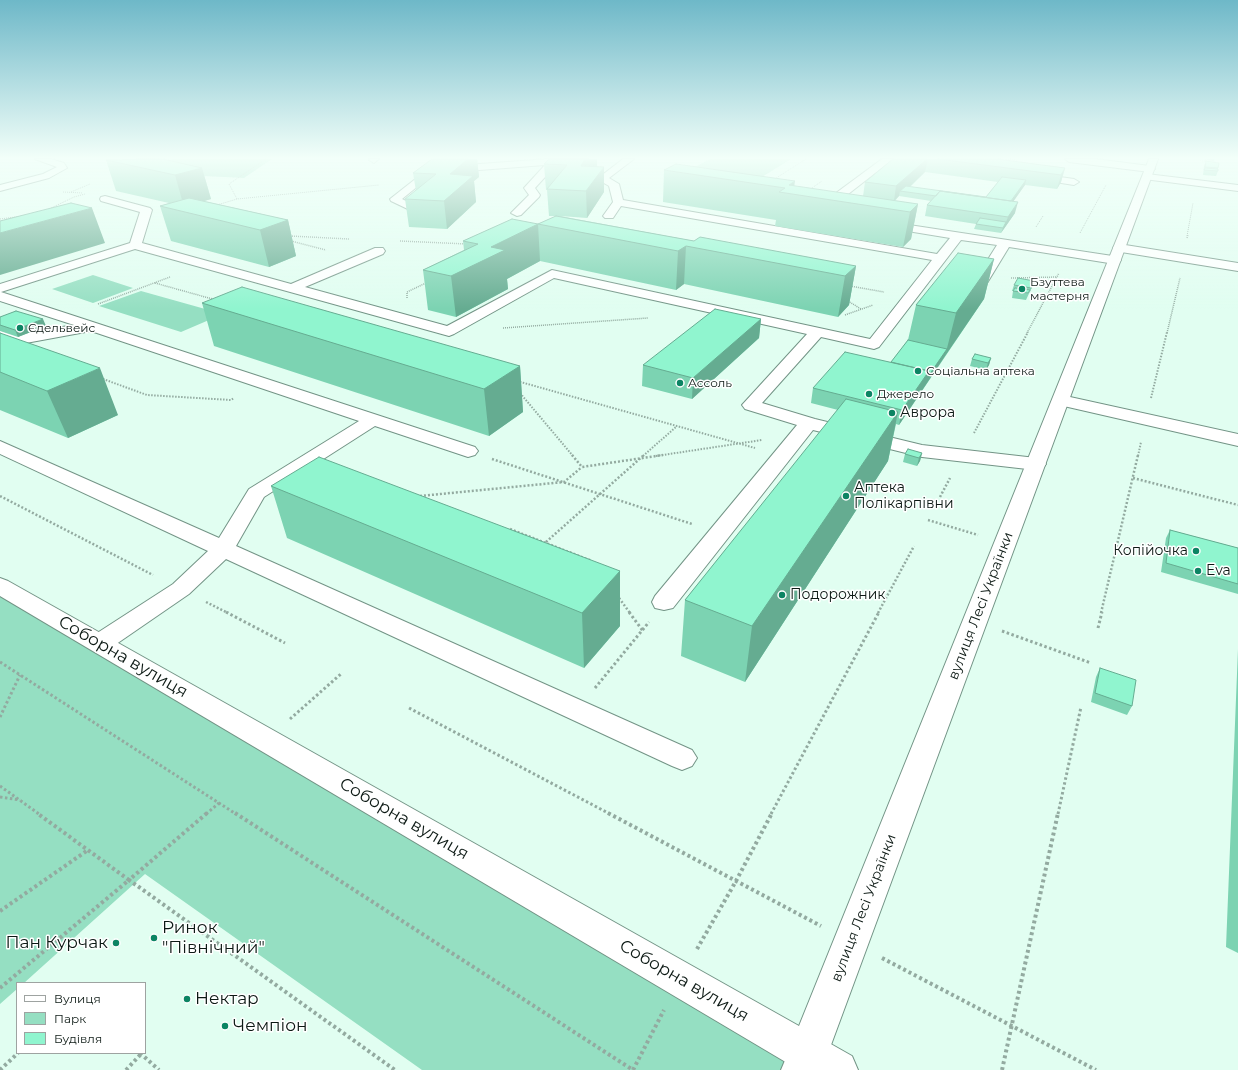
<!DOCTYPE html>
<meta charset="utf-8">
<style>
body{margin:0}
#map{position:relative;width:1238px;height:1070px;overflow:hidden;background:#e1fef1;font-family:Montserrat,sans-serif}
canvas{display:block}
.legend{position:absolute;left:16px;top:982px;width:130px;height:72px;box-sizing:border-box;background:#fff;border:1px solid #9ea3a1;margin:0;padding:5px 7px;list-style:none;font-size:12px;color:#0c1914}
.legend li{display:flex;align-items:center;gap:8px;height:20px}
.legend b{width:20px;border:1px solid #9ea3a1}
</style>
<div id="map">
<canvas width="1238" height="1070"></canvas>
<ul class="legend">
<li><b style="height:5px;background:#fff"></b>Вулиця</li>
<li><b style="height:11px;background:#95dfc2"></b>Парк</li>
<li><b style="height:11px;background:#90f5cf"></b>Будівля</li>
</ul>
</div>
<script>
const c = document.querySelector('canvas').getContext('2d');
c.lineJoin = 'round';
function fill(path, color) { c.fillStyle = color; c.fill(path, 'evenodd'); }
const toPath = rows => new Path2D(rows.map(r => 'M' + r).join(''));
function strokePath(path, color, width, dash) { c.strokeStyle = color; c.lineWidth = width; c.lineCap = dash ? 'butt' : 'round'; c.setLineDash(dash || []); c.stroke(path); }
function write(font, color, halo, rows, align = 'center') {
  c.font = font + ' Montserrat,sans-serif'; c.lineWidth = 3; c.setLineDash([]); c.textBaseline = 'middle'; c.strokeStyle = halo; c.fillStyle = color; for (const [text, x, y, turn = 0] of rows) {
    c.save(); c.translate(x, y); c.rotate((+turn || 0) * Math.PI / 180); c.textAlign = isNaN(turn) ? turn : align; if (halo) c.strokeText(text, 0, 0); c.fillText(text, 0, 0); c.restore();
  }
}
fill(toPath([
 [172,159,272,159,244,178,142,173],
 [710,159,791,159,762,177,695,167],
 [93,275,133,288,93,303,52,289],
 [141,291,223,314,181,332,99,306],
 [0,586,838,1070,422,1070,145,874,24,983,17,983,17,989,0,1004]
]), '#95dfc2');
const minor = toPath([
 [35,159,51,159,64,163,67,168,49,178,0,191,0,185,43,174,57,167,35,159],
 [379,159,374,163,369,160,370,159,379,159],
 [549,159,588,159,584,162,556,165,535,188,540,195,539,197,521,215,517,216,511,213,529,195,524,188,545,165,440,173,429,177,402,199,416,206,417,208,416,210,412,211,391,201,390,199,423,173,438,167,549,159],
 [623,159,634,159,609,178,619,184,623,200,937,254,950,238,883,227,879,226,877,224,879,222,883,221,1119,257,1121,260,1119,263,1115,264,1009,247,984,288,979,289,971,287,969,284,971,281,975,280,997,245,961,240,879,347,874,349,821,337,762,403,815,419,922,445,1036,458,1043,460,1046,464,1043,468,1036,470,922,457,813,430,673,608,664,610,655,608,652,602,655,596,797,425,745,409,742,405,807,334,554,278,454,334,449,336,135,249,1,292,475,447,478,451,475,455,468,457,375,426,264,497,236,546,692,750,697,758,692,766,682,770,672,766,226,559,189,594,109,649,100,652,91,649,87,643,91,637,173,584,208,551,0,454,0,441,219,538,249,489,359,421,91,331,15,345,0,340,0,330,16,335,74,325,0,301,0,284,130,243,140,212,101,201,100,199,101,197,105,196,150,208,152,210,142,243,291,284,375,248,383,248,385,251,383,254,305,287,447,326,552,270,870,339,932,260,621,206,613,218,605,218,603,216,613,202,609,186,597,179,623,159],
 [882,159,893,159,847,195,866,207,867,209,866,211,858,211,836,197,835,195,836,193,882,159],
 [1065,159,1095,159,1150,166,1155,169,1150,172,1069,162,1065,159],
 [1032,173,1074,179,1079,182,1074,185,1029,178,1027,176,1029,174,1032,173],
 [1147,174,1238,185,1238,191,1144,179,1142,177,1144,175,1147,174],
 [1119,244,1238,263,1238,271,1115,251,1113,248,1115,245,1119,244],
 [1061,395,1238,434,1238,446,1055,404,1052,400,1055,396,1061,395],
 [808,1033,822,1039,852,1056,858,1070,781,1070,794,1039,808,1033]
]);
const major = toPath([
 [1149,159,1158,159,828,1053,822,1067,815,1070,801,1070,794,1067,0,596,0,578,8,581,799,1026,1149,159]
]);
strokePath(minor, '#739486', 2);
strokePath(major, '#739486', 2);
strokePath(toPath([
 [1008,159,1017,160],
 [1200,160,1207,162],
 [773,180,806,159],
 [809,190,822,181],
 [63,192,83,193],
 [71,192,90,184],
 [237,199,229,184,266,159],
 [217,205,237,199,379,185],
 [49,209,74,197,85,194],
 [0,219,23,216],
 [1036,227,1043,216],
 [1080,233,1106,185],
 [1187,236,1193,203]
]), '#93aaa0', 1, [1, 1]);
strokePath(toPath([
 [290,236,349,239],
 [1187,238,1188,235],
 [291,241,326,250],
 [400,241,467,244],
 [1011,278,1057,277],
 [155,283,216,300],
 [850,286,884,292],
 [407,298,407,292,428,282],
 [848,301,861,309],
 [98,304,170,277],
 [845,315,873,305],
 [503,328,648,318],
 [1027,333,1059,273],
 [1167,333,1180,278]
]), '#93aaa0', 1.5, [1, 1]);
strokePath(toPath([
 [103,379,147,395,231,400,234,398],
 [517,381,755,448],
 [520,393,573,456],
 [1151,398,1167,332],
 [974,433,1028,332],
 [643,456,677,426],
 [656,456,762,440],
 [1138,456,1141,442]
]), '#93aaa0', 2, [1.5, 1.5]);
strokePath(toPath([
 [572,455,582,467,663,455],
 [492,459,692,524],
 [1133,478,1238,505],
 [0,496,153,575],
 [420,496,564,482,582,467],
 [940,497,950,478],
 [928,520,978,535],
 [510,529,592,561],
 [546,542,644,455],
 [619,598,630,613],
 [206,602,228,613],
 [878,613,914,546],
 [1101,613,1138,455]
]), '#93aaa0', 2.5, [2, 2]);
strokePath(toPath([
 [226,612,285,643],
 [629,612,643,631],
 [1098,628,1102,612],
 [1002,631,1091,663],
 [0,662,236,814],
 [595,688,649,622],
 [409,708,610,814],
 [0,717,20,675],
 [290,719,342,673],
 [0,786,39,814],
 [0,797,20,800],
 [206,814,219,803],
 [771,814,879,612],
 [1058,814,1081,707]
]), '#93aaa0', 3, [2.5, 2.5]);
strokePath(toPath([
 [207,813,129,880,395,1070],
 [235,813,633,1070],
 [608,813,821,926],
 [0,911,88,850],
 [697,949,736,881,772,813],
 [882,958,1096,1070],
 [0,988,129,880,37,813],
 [140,1053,159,1070],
 [0,1070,18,1053],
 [126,1070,141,1054],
 [633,1070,664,1010],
 [1002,1070,1058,813]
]), '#93aaa0', 4, [3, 3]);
fill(minor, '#fff');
fill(major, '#fff');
fill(toPath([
 [432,159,477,159,479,177,474,181,476,202,447,229,409,227,405,199,416,191,413,173],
 [549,159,597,159,597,166,604,192,587,218,560,216,694,241,856,266,849,305,838,317,684,284,676,290,540,261,507,279,508,289,456,317,428,310,423,270,464,250,463,241,538,224,556,216,549,216,547,190,546,190,544,164],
 [893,159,997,159,1065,168,1061,182,1057,189,1025,185,1013,201,1015,213,1001,233,974,229,976,224,925,216,927,205,931,201,899,196,895,201,918,204,911,239,903,247,775,226,776,220,663,202,664,170,863,196,865,182],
 [925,172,998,182,986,197,910,187],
 [1204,159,1215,159,1214,161],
 [106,160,202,168,211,199,204,201,288,220,296,256,269,267,171,241,160,206,169,203,116,191],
 [1206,161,1218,168,1218,171,1216,176,1203,175,1204,166],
 [994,259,984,299,899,425,896,424,888,461,745,682,681,656,685,600,838,410,811,403,813,388,891,362,908,340,916,305],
 [1014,285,1032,287,1026,300,1012,298,1013,291,1012,291],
 [202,303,520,366,523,412,489,436,214,346],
 [0,317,46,326,18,337,0,331],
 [761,319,759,338,692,399,642,386,643,365],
 [0,333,118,415,68,438,0,410],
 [991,358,989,365,986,370,970,366,972,359],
 [922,453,920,461,917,466,903,462,905,454],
 [271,486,620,571,620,626,584,668,287,538],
 [1170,530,1238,548,1238,594,1161,572,1166,538],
 [1238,649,1238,953,1226,947],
 [1100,668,1132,706,1127,715,1091,702,1096,677]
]), '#7cd3b2');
fill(toPath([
 [468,159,477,159,479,177,474,181,476,202,447,229,444,201,450,174],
 [585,159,597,159,597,169,581,166],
 [927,159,928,159,925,172,904,192,900,191,899,196,894,201,896,186],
 [604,167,604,192,587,218,586,191],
 [202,168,211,199,184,207,175,175],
 [1065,168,1061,182,1057,189,1061,175],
 [1026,180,1025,185,1006,212,1008,206],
 [795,181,793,194,789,185],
 [1018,202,1015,213,1001,233,1003,228,1006,222,1008,217],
 [918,204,911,239,903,247,910,212],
 [92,208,105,243,0,275,0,233],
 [288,220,296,256,269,267,260,230],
 [538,224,540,261,507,279,508,289,456,317,451,276,491,247],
 [686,246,684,284,676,290,678,251],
 [994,259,984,299,945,356,956,313],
 [856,266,849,305,838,317,845,276],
 [1034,281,1032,287,1029,294,1031,288],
 [43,319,46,326,18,337,15,330],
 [761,319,759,338,692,399,693,378],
 [947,349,945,356,899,425,902,410,929,371],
 [991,358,989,365,986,370,988,363],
 [520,366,523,412,489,436,484,389],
 [100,368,118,415,68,438,47,391],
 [898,412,888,461,745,682,752,626],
 [922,453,920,461,917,466,919,458],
 [620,571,620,626,584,668,582,613]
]), '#65ac91');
const building = toPath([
 [163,159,202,168,175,175,106,160,163,159],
 [432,159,468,159,450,174,473,176,444,201,405,199,436,174,413,173,432,159],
 [549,159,585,159,581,166,604,167,586,191,547,189,567,165,544,164,549,159],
 [893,159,927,159,896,186,865,182,893,159],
 [938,159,997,159,1065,168,1061,175,938,159],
 [1206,161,1219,163,1218,168,1205,167,1206,161],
 [676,164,795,181,789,185,918,204,910,212,779,192,785,188,664,170,676,164],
 [1205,168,1218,169,1218,171,1204,170,1205,168],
 [1002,177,1026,180,1011,201,940,191,936,196,900,191,906,186,986,197,1002,177],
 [940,191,1018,202,1008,217,927,205,940,191],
 [189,198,288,220,260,230,160,206,189,198],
 [71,203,92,208,0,233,0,221,71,203],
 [556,216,694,241,700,237,856,266,845,276,686,246,678,251,538,224,556,216],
 [980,218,1006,222,1003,228,976,224,980,218],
 [512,219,538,224,491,247,505,250,451,276,423,270,478,244,463,241,512,219],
 [958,253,994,259,956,313,916,305,958,253],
 [1018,278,1034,281,1031,288,1014,285,1018,278],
 [242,287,520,366,484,389,202,303,242,287],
 [1015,288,1030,290,1028,293,1013,291,1015,288],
 [715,309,761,319,693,378,643,365,715,309],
 [16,311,43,319,15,330,0,325,0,317,16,311],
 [0,333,100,368,47,391,0,372,0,333],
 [908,340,947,349,927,378,929,371,891,362,908,340],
 [845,352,929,371,902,410,813,388,845,352],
 [975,354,991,358,988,363,972,359,975,354],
 [846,399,898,412,752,626,685,600,846,399],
 [908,449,922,453,919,458,905,454,908,449],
 [319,457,620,571,582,613,271,486,319,457],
 [1170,530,1238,548,1238,584,1166,563,1170,530],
 [1100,668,1136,680,1132,706,1095,693,1100,668]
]);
fill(building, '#90f5cf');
strokePath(building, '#65ac91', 1);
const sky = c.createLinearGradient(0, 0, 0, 309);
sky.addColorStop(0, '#6eb8c8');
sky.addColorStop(0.51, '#f2fff9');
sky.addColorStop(1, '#f2fff900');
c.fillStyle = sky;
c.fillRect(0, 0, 1238, 309);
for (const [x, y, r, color] of [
 [1022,289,4,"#0c8463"],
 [20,328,4,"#0c8463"],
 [918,371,4,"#0c8463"],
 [680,383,4,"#0c8463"],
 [869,394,4,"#0c8463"],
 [892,413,4,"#0c8463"],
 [846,496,4,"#0c8463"],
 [1196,551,4,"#0c8463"],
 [1198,571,4,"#0c8463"],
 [782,595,4,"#0c8463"],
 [154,938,4,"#0c8463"],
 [116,943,4,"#0c8463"],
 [187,999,4,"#0c8463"],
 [225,1026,4,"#0c8463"]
]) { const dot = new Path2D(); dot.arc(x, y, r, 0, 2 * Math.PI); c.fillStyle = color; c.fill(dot); strokePath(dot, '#fff', 1.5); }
write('12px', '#0c1914', '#fff', [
 ["Бзуттева",1030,282],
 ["мастерня",1030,296],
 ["Єдельвейс",28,328],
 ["Соціальна аптека",926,371],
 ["Ассоль",688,383],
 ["Джерело",877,394]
], 'left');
write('14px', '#0c1914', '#fff', [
 ["Аврора",900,413],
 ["Аптека",854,488],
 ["Полікарпівни",854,504],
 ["Копійочка",1188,551,"right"],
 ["Eva",1206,571],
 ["Подорожник",790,595]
], 'left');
write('14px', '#0c1914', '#fff', [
 ["вулиця Лесі Українки",981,606,-69],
 ["вулиця Лесі Українки",864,908,-69]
]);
write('17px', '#0c1914', '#fff', [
 ["Соборна вулиця",123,657,30],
 ["Соборна вулиця",404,819,30],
 ["Соборна вулиця",684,981,30]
]);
write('17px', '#0c1914', '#fff', [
 ["Ринок",162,928],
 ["\"Північний\"",162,948],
 ["Пан Курчак",108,943,"right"],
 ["Нектар",195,999],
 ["Чемпіон",233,1026]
], 'left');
</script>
